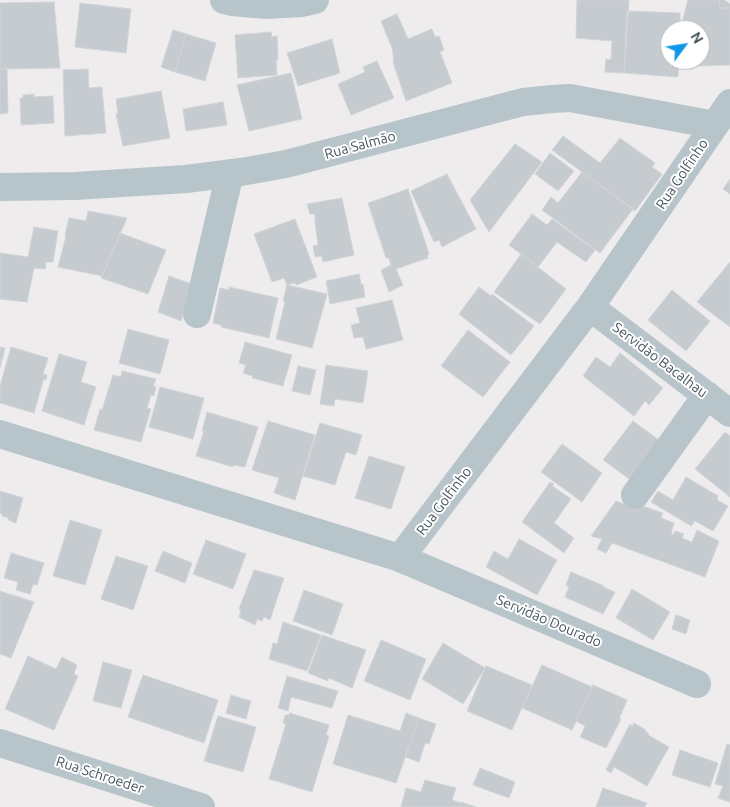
<!DOCTYPE html>
<meta charset="utf-8">
<style>
body{margin:0}
#map{position:relative;width:730px;height:807px;overflow:hidden;background:#efeced;font-family:Ubuntu,sans-serif}
canvas{display:block}
.north{position:absolute;left:660px;top:20px;width:50px;height:50px;box-sizing:border-box;background:#fff;border:1px solid #b4bbbd;border-radius:50%;rotate:59deg;font-size:14px;font-weight:700;line-height:20px;text-align:center;color:#44545b}
.north::after{content:'';display:block;margin:auto;width:18px;height:22px;background:#1097e6;clip-path:polygon(50% 0,100% 100%,50% 72%,0 100%)}
</style>
<div id="map">
<canvas width="730" height="807"></canvas>
<div class="north">N</div>
</div>
<script>
const c = document.querySelector('canvas').getContext('2d');
c.lineJoin = 'round';
function fill(path, color) { c.fillStyle = color; c.fill(path, 'evenodd'); }
const toPath = rows => new Path2D(rows.map(r => 'M' + r).join(''));
function strokePath(path, color, width, dash) { c.strokeStyle = color; c.lineWidth = width; c.lineCap = dash ? 'butt' : 'round'; c.setLineDash(dash || []); c.stroke(path); }
function write(font, color, halo, rows, align = 'center') {
  c.font = font + ' Ubuntu,sans-serif'; c.lineWidth = 4; c.setLineDash([]); c.textBaseline = 'middle'; c.strokeStyle = halo; c.fillStyle = color; for (const [text, x, y, turn = 0] of rows) {
    c.save(); c.translate(x, y); c.rotate((+turn || 0) * Math.PI / 180); c.textAlign = isNaN(turn) ? turn : align; if (halo) c.strokeText(text, 0, 0); c.fillText(text, 0, 0); c.restore();
  }
}
const building = toPath([
 [577,0,629,0,624,73,605,72,606,59,611,60,612,41,576,38,577,0],
 [688,0,719,0,720,8,730,8,730,65,695,66,695,60,700,60,700,30,680,30,688,0],
 [719,0,724,0,730,4,730,8,720,8,719,0],
 [54,2,60,68,0,69,0,3,54,2],
 [80,3,131,9,126,53,75,47,80,3],
 [627,11,680,13,680,30,670,30,670,60,679,60,678,77,624,73,627,11],
 [397,14,408,39,432,29,435,37,439,36,444,50,440,52,452,83,406,101,393,62,394,61,392,48,381,21,397,14],
 [173,30,186,34,175,72,161,67,173,30],
 [271,32,272,37,277,36,278,59,276,60,277,75,238,78,235,35,271,32],
 [186,34,216,43,205,81,175,72,186,34],
 [332,39,340,73,298,86,287,53,332,39],
 [377,61,394,98,351,115,338,84,365,72,363,67,377,61],
 [0,69,7,69,8,113,0,114,0,69],
 [88,69,89,88,102,87,106,133,65,136,63,70,88,69],
 [291,73,302,119,249,131,237,85,291,73],
 [161,91,170,138,123,146,116,114,118,114,116,99,161,91],
 [34,94,34,97,53,96,54,123,21,125,20,98,23,98,23,95,34,94],
 [223,102,227,125,186,131,183,109,223,102],
 [563,136,600,163,620,138,655,163,652,167,662,174,635,211,552,150,563,136],
 [515,144,542,162,489,232,470,200,515,144],
 [550,153,574,171,558,191,535,174,550,153],
 [582,172,633,209,600,253,542,210,551,197,558,203,582,172],
 [447,174,476,229,442,247,439,240,434,242,411,191,447,174],
 [730,179,730,194,723,189,730,179],
 [408,189,429,254,427,255,428,258,396,269,403,285,389,292,381,270,391,265,389,258,386,258,368,203,408,189],
 [342,198,354,255,323,262,322,256,315,257,313,246,318,245,315,221,315,214,310,214,307,204,342,198],
 [88,211,127,218,102,276,58,267,66,236,65,235,69,218,86,221,88,211],
 [532,214,547,225,552,219,595,250,586,262,557,242,538,267,509,245,532,214],
 [295,219,317,277,296,285,295,283,287,285,284,278,272,282,254,234,295,219],
 [34,227,58,231,53,262,46,262,45,269,34,268,27,302,0,299,0,253,28,257,34,227],
 [120,233,166,250,148,294,101,278,120,233],
 [521,254,566,289,540,324,494,292,521,254],
 [730,262,730,327,697,302,730,262],
 [359,274,361,284,363,284,365,297,330,304,326,281,359,274],
 [169,276,192,284,181,321,158,312,169,276],
 [287,285,327,294,312,348,276,339,285,302,283,301,287,285],
 [229,287,278,298,269,338,221,327,221,325,213,323,220,288,229,290,229,287],
 [479,287,491,296,492,294,534,326,511,355,459,314,479,287],
 [672,290,710,321,686,351,648,320,672,290],
 [392,300,403,340,366,349,363,337,354,338,351,325,360,323,356,308,392,300],
 [128,329,169,340,160,374,119,363,128,329],
 [468,330,510,362,483,397,441,366,468,330],
 [245,342,292,355,283,386,252,378,253,376,243,373,246,365,239,363,245,342],
 [0,347,5,348,0,368,0,347],
 [11,347,48,358,43,374,47,375,46,380,44,379,43,381,34,413,0,403,0,386,11,347],
 [620,353,663,388,649,405,645,401,634,416,583,376,596,357,610,367,620,353],
 [59,354,87,362,81,382,96,387,84,425,42,411,59,354],
 [326,365,368,371,363,403,335,399,334,406,320,404,326,365],
 [298,366,316,370,310,395,292,391,298,366],
 [122,371,156,379,153,386,156,387,154,396,151,395,147,408,151,409,141,442,94,430,100,409,102,410,113,375,121,377,122,371],
 [160,387,204,398,193,439,149,427,160,387],
 [207,412,258,427,245,467,234,465,233,467,196,456,204,431,202,431,207,412],
 [268,421,315,435,295,500,274,493,279,478,252,470,268,421],
 [633,421,660,441,632,481,603,460,633,421],
 [320,423,362,435,356,455,346,452,335,485,303,476,320,423],
 [725,432,730,436,730,497,695,469,725,432],
 [562,444,602,473,582,502,541,472,562,444],
 [369,456,405,467,391,509,355,498,369,456],
 [686,477,718,496,717,500,728,506,713,531,695,521,691,526,651,502,658,491,673,500,686,477],
 [550,482,554,484,552,486,571,499,554,523,574,538,564,553,522,522,550,482],
 [0,491,23,498,16,523,8,520,9,518,2,516,2,514,0,513,0,491],
 [616,501,629,506,631,502,663,513,661,518,674,523,671,534,673,535,675,531,684,534,682,538,692,542,697,530,719,541,705,577,612,543,606,553,597,549,602,539,591,536,616,501],
 [70,520,102,530,85,585,53,576,70,520],
 [519,539,557,560,537,595,486,567,494,551,508,559,519,539],
 [206,540,246,554,233,589,193,574,206,540],
 [163,551,192,563,185,583,155,571,163,551],
 [11,553,44,563,37,585,33,584,30,594,16,590,18,582,4,578,11,553],
 [116,556,148,566,133,610,101,599,116,556],
 [254,570,284,578,270,620,264,617,262,621,257,619,255,625,239,617,241,609,239,609,254,570],
 [571,572,604,586,603,587,615,592,603,614,565,597,569,587,566,585,571,572],
 [632,589,670,612,653,640,616,618,632,589],
 [304,590,343,604,332,635,293,621,304,590],
 [0,591,34,602,11,658,0,654,0,591],
 [676,615,690,620,686,634,672,629,676,615],
 [283,622,321,635,307,671,269,659,273,643,277,644,283,622],
 [322,635,366,650,352,688,329,678,328,681,308,673,322,635],
 [381,640,426,659,410,700,364,681,381,640],
 [443,643,485,668,463,704,422,679,443,643],
 [28,656,56,669,62,657,77,665,74,674,78,676,54,730,5,709,28,656],
 [103,662,132,670,121,708,93,701,103,662],
 [542,665,592,687,572,730,522,708,542,665],
 [486,666,532,685,512,730,467,711,486,666],
 [143,675,218,700,204,743,128,717,143,675],
 [287,676,338,691,332,708,291,697,288,711,278,708,287,676],
 [593,685,627,700,619,719,621,719,606,748,580,737,585,726,576,721,593,685],
 [231,695,251,701,246,719,226,713,231,695],
 [290,713,329,725,326,735,329,736,312,792,269,779,286,724,283,723,285,715,289,715,290,713],
 [406,713,419,718,396,783,333,764,348,715,400,731,406,713],
 [218,716,256,727,243,772,204,761,218,716],
 [419,718,436,724,429,744,425,743,419,762,405,757,419,718],
 [634,723,646,730,645,731,649,734,648,735,669,747,647,786,614,767,611,773,606,770,630,724,632,726,634,723],
 [727,744,730,745,730,802,718,798,723,786,715,784,727,744],
 [680,750,718,763,710,787,672,775,680,750],
 [480,768,515,782,509,798,473,785,480,768],
 [425,780,456,788,452,800,461,803,460,807,401,807,406,788,421,792,425,780],
 [603,788,647,803,645,807,596,807,603,788],
 [461,802,476,807,460,807,461,802]
]);
fill(building, '#c6cbd0');
strokePath(building, '#d0d4d9', 1);
strokePath(toPath([
 [224,0,232,2,267,5,301,3,315,0],
 [0,187,75,186,186,179,241,172,286,164,523,102,552,99,570,98,715,125],
 [590,307,730,413],
 [197,314,230,173],
 [0,434,400,558,590,307,730,103],
 [635,495,707,395],
 [400,558,697,684],
 [0,743,201,807]
]), '#b7c5cb', 28);
write('14px', '#44545b', '#fff', [
 ["Rua Salmão",360,145,-15],
 ["Rua Golfinho",682,174,-56],
 ["Servidão Bacalhau",660,360,37],
 ["Rua Golfinho",444,501,-53],
 ["Servidão Dourado",549,621,23],
 ["Rua Schroeder",100,775,18]
]);
</script>
